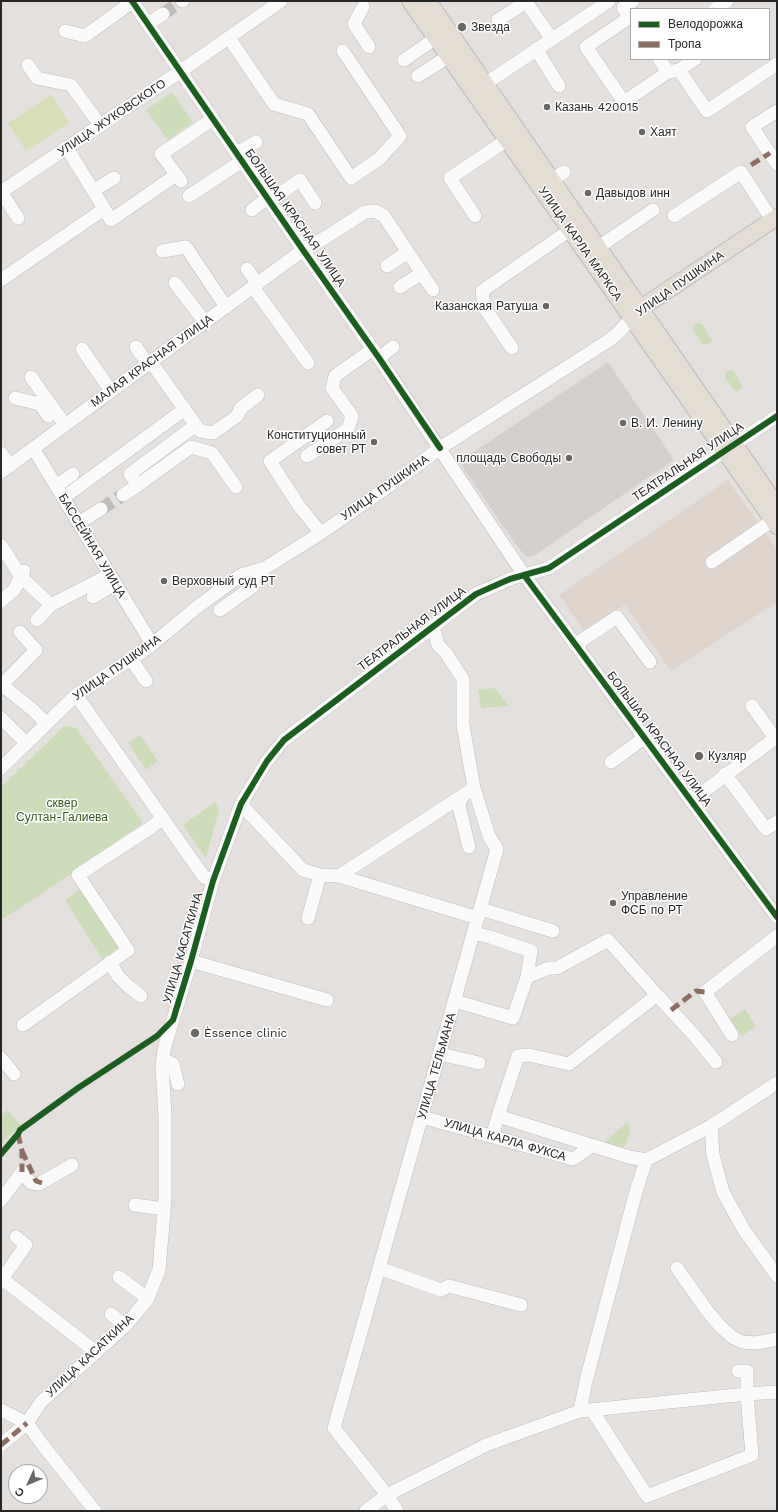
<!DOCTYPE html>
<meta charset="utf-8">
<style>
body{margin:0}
#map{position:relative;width:778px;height:1512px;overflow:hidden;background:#e4e0de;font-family:"Work Sans",sans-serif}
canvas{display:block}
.frame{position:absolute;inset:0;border:2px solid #272727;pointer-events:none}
.legend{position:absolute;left:630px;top:8px;width:140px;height:52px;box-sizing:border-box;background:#fff;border:1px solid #a9a9a9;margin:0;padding:5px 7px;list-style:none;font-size:12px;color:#272727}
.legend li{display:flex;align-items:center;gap:8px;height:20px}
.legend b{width:20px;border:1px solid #a9a9a9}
.north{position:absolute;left:8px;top:1464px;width:40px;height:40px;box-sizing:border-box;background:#fff;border:1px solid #a9a9a9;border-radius:50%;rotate:226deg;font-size:11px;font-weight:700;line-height:16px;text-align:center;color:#272727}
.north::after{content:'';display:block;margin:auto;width:14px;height:18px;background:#696867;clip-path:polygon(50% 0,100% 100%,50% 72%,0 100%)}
</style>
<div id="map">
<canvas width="778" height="1512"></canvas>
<div class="frame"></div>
<ul class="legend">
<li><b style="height:5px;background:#1b5e20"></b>Велодорожка</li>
<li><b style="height:5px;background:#8d6e63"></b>Тропа</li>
</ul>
<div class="north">С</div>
</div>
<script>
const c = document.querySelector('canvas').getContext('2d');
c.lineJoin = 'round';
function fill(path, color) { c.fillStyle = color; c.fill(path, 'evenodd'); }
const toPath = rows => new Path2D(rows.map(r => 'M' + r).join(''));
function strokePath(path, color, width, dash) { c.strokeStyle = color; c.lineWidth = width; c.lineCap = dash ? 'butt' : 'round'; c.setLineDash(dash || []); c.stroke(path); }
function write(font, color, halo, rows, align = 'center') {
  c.font = font + ' "Work Sans",sans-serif'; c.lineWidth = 3; c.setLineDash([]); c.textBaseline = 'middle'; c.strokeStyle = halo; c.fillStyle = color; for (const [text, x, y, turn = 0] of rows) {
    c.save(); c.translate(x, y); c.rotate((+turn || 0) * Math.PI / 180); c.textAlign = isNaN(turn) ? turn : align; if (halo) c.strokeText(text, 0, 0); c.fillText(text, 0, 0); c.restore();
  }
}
fill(toPath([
 [728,480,777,549,777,602,671,671,625,605,584,631,559,595]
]), '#dfd5cc');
fill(toPath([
 [172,92,193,122,168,140,146,110],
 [698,323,702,324,711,338,712,341,706,345,702,344,692,329,693,326],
 [730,370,733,371,742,385,742,388,738,391,734,390,725,377,725,374],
 [495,688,509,706,481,708,478,690],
 [64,726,71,726,77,729,143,823,43,893,1,920,1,787],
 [140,735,158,761,146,770,128,743],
 [215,802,219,810,206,858,183,825],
 [81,889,118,943,118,947,103,960,65,900],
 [745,1009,756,1026,742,1036,730,1019],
 [8,1110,21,1126,4,1140,5,1142,1,1146,1,1115],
 [628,1122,630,1129,626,1145,622,1149,601,1145]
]), '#ceddb9');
fill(toPath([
 [51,95,69,123,26,151,8,123]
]), '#d8e0b7');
fill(toPath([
 [608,362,674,460,535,555,530,557,526,556,519,549,463,468,461,463,469,455]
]), '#d5d0cd');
strokePath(toPath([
 [163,14,182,1],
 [101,509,123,495]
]), '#bebbb9', 13, [13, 6]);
const minor = toPath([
 [132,1,303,250,379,358,524,575,777,917],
 [182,1,183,1],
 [363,7,354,24,369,47],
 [715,9,727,1],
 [630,17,586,47,624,102,668,72,679,70,695,59],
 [631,19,623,8,633,1],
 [498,20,526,2,552,39],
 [148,24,163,14],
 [65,31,85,36,132,2],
 [229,38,274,104,308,114,351,178,379,159,400,136,343,51],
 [536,49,559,86],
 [659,59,668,72],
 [404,60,436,38],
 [28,65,37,78,71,85,100,125],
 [679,70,707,111,777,64],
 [418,76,449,56],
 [485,84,609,1],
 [777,111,752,127,777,164],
 [67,148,111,220,176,175],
 [237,153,256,142],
 [552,180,564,172],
 [181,181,161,154,213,119],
 [93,191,114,178],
 [1,192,181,71,281,1],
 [1,192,18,218],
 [189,196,242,161],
 [269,201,300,180,315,203],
 [252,210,267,198],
 [475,216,450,178,507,140],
 [674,216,741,172,772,220],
 [599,249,606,242,653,210],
 [162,251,186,247,226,307],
 [387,266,408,252],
 [247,269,258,284],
 [1,280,104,209],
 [175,283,205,322],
 [253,287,308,363],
 [400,287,422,273],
 [136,347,148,364],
 [512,348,484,307,482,291,570,230],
 [82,349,111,391],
 [379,358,393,347],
 [151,362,200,431,213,433,237,416,241,408,258,395],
 [31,377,65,425],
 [15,398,40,404,48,416],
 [196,425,130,474,138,485,191,447,212,453,236,487],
 [33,448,152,644],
 [1,453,10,466],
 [307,456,348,429,352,416,332,388,335,376,373,349],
 [1,472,303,250,328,236,365,212,375,211,384,216,433,290],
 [56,486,73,474],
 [123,495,138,485],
 [63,498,185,409],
 [79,523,101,509],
 [321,533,299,506,270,461,327,421],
 [1,545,21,577,51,605],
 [712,562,773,520],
 [93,597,115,584],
 [1,601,14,590,24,571],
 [220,610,252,587,265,568],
 [37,620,51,605,109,575],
 [20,632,36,650,2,685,33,710,46,723],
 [575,645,617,617,650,662],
 [131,659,146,681],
 [76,695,204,877,213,881],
 [752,706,775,738],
 [1,718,26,743],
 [611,762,644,738],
 [1,768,76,695,149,647,197,607,241,575,265,568,321,533,395,482,440,448,608,341,617,334,631,319],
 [725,774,766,829,777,822],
 [462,796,459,806,469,847],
 [691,801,777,737],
 [241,804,247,811,303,870,320,875,339,876,474,788],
 [339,876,478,918],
 [481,909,553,931],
 [308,918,320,875],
 [191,961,327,1000],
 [110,962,118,976,128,986,141,996],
 [527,977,549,968,557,968,608,940,657,995],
 [455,1001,513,1018,527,977,531,951,490,937,474,933],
 [23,1025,128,950,78,875,150,828,163,818],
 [732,1035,705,992,777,936],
 [440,1054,479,1063],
 [1,1058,14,1074],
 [163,1059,173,1064,178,1084],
 [498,1116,518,1056,529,1055,569,1064,657,995,693,1034,716,1062],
 [422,1117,573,1159,592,1146],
 [711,1126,713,1155,723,1192,744,1230,777,1276],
 [492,1137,498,1116,629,1157,646,1160,711,1126,777,1083],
 [1,1200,22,1172,31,1183,39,1184,72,1165],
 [135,1205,164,1209],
 [379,1268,441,1290,449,1286,521,1305],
 [677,1268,708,1312,720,1326,732,1337,742,1342,756,1343,777,1339],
 [119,1277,147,1298],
 [1,1278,96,1352],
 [2,1279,26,1245,16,1237],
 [111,1314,125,1326],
 [1,1410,27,1423,42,1444,95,1511],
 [592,1410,647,1496,752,1455,747,1394,747,1371,738,1371],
 [580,1411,586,1381,635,1195,646,1160],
 [1,1445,27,1423,41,1402,125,1326,147,1300,159,1270,165,1199,165,1115,162,1066,164,1049,191,961,213,881,241,804,267,761,284,740,476,594,510,579,549,568,777,416],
 [366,1511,387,1495,486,1445,580,1411,747,1394,777,1392],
 [397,1511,387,1495,334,1428,497,849,489,836,474,788,463,725,463,679,446,653,438,645,433,627]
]);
const major = toPath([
 [410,1,777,526],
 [428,1,777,506],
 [634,316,641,308,777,217]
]);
strokePath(minor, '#bebdbf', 14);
strokePath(major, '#bebcbc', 18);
strokePath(minor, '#fbfafa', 13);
strokePath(major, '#e3ddd4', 16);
strokePath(toPath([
 [751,165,770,153],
 [671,1010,696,991,705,992],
 [18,1134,22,1151,22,1172],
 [22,1151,36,1181,42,1183],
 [1,1445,27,1423]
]), '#8d6e63', 5, [10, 5]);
strokePath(toPath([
 [132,1,303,250,379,358,440,448],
 [524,575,777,917],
 [1,1154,18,1134,20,1130,78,1088,157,1036,173,1020,191,961,213,881,241,804,267,761,284,740,476,594,510,579,549,568,777,416]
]), '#1b5e20', 6);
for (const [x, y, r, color] of [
 [462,27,5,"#696867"],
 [547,107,4,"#696867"],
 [642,132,4,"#696867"],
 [588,193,4,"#696867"],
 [546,306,4,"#696867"],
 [623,423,4,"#696867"],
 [374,442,4,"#696867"],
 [569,458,4,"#696867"],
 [164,581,4,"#696867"],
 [699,756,5,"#696867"],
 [613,903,4,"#696867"],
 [195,1033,5,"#696867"]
]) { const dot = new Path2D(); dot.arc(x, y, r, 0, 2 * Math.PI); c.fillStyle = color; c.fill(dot); strokePath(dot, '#fff', 1.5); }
write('12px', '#272727', '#fff', [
 ["Звезда",471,27],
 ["Казань 420015",555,107],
 ["Хаят",650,132],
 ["Давыдов инн",596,193],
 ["Казанская Ратуша",538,306,"right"],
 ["В. И. Ленину",631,423],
 ["Конституционный",366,435,"right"],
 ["совет РТ",366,449,"right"],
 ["площадь Свободы",561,458,"right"],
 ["Верховный суд РТ",172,581],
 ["Кузляр",708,756],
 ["Управление",621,896],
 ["ФСБ по РТ",621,910],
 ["Èssence clinic",204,1033]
], 'left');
write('12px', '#272727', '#fff', [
 ["УЛИЦА ЖУКОВСКОГО",112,118,-34],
 ["БОЛЬШАЯ КРАСНАЯ УЛИЦА",295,218,55],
 ["УЛИЦА КАРЛА МАРКСА",580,244,55],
 ["УЛИЦА ПУШКИНА",680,284,-35],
 ["МАЛАЯ КРАСНАЯ УЛИЦА",152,361,-36],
 ["ТЕАТРАЛЬНАЯ УЛИЦА",688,462,-34],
 ["УЛИЦА ПУШКИНА",385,488,-35],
 ["БАССЕЙНАЯ УЛИЦА",92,546,59],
 ["ТЕАТРАЛЬНАЯ УЛИЦА",412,629,-37],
 ["УЛИЦА ПУШКИНА",117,668,-35],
 ["БОЛЬШАЯ КРАСНАЯ УЛИЦА",659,739,53],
 ["УЛИЦА КАСАТКИНА",183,948,-74],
 ["УЛИЦА ТЕЛЬМАНА",437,1066,-74],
 ["УЛИЦА КАРЛА ФУКСА",505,1140,16],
 ["УЛИЦА КАСАТКИНА",90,1356,-43]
]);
write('12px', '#375b20', '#fff', [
 ["сквер",62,803],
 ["Султан-Галиева",62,817]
]);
</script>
